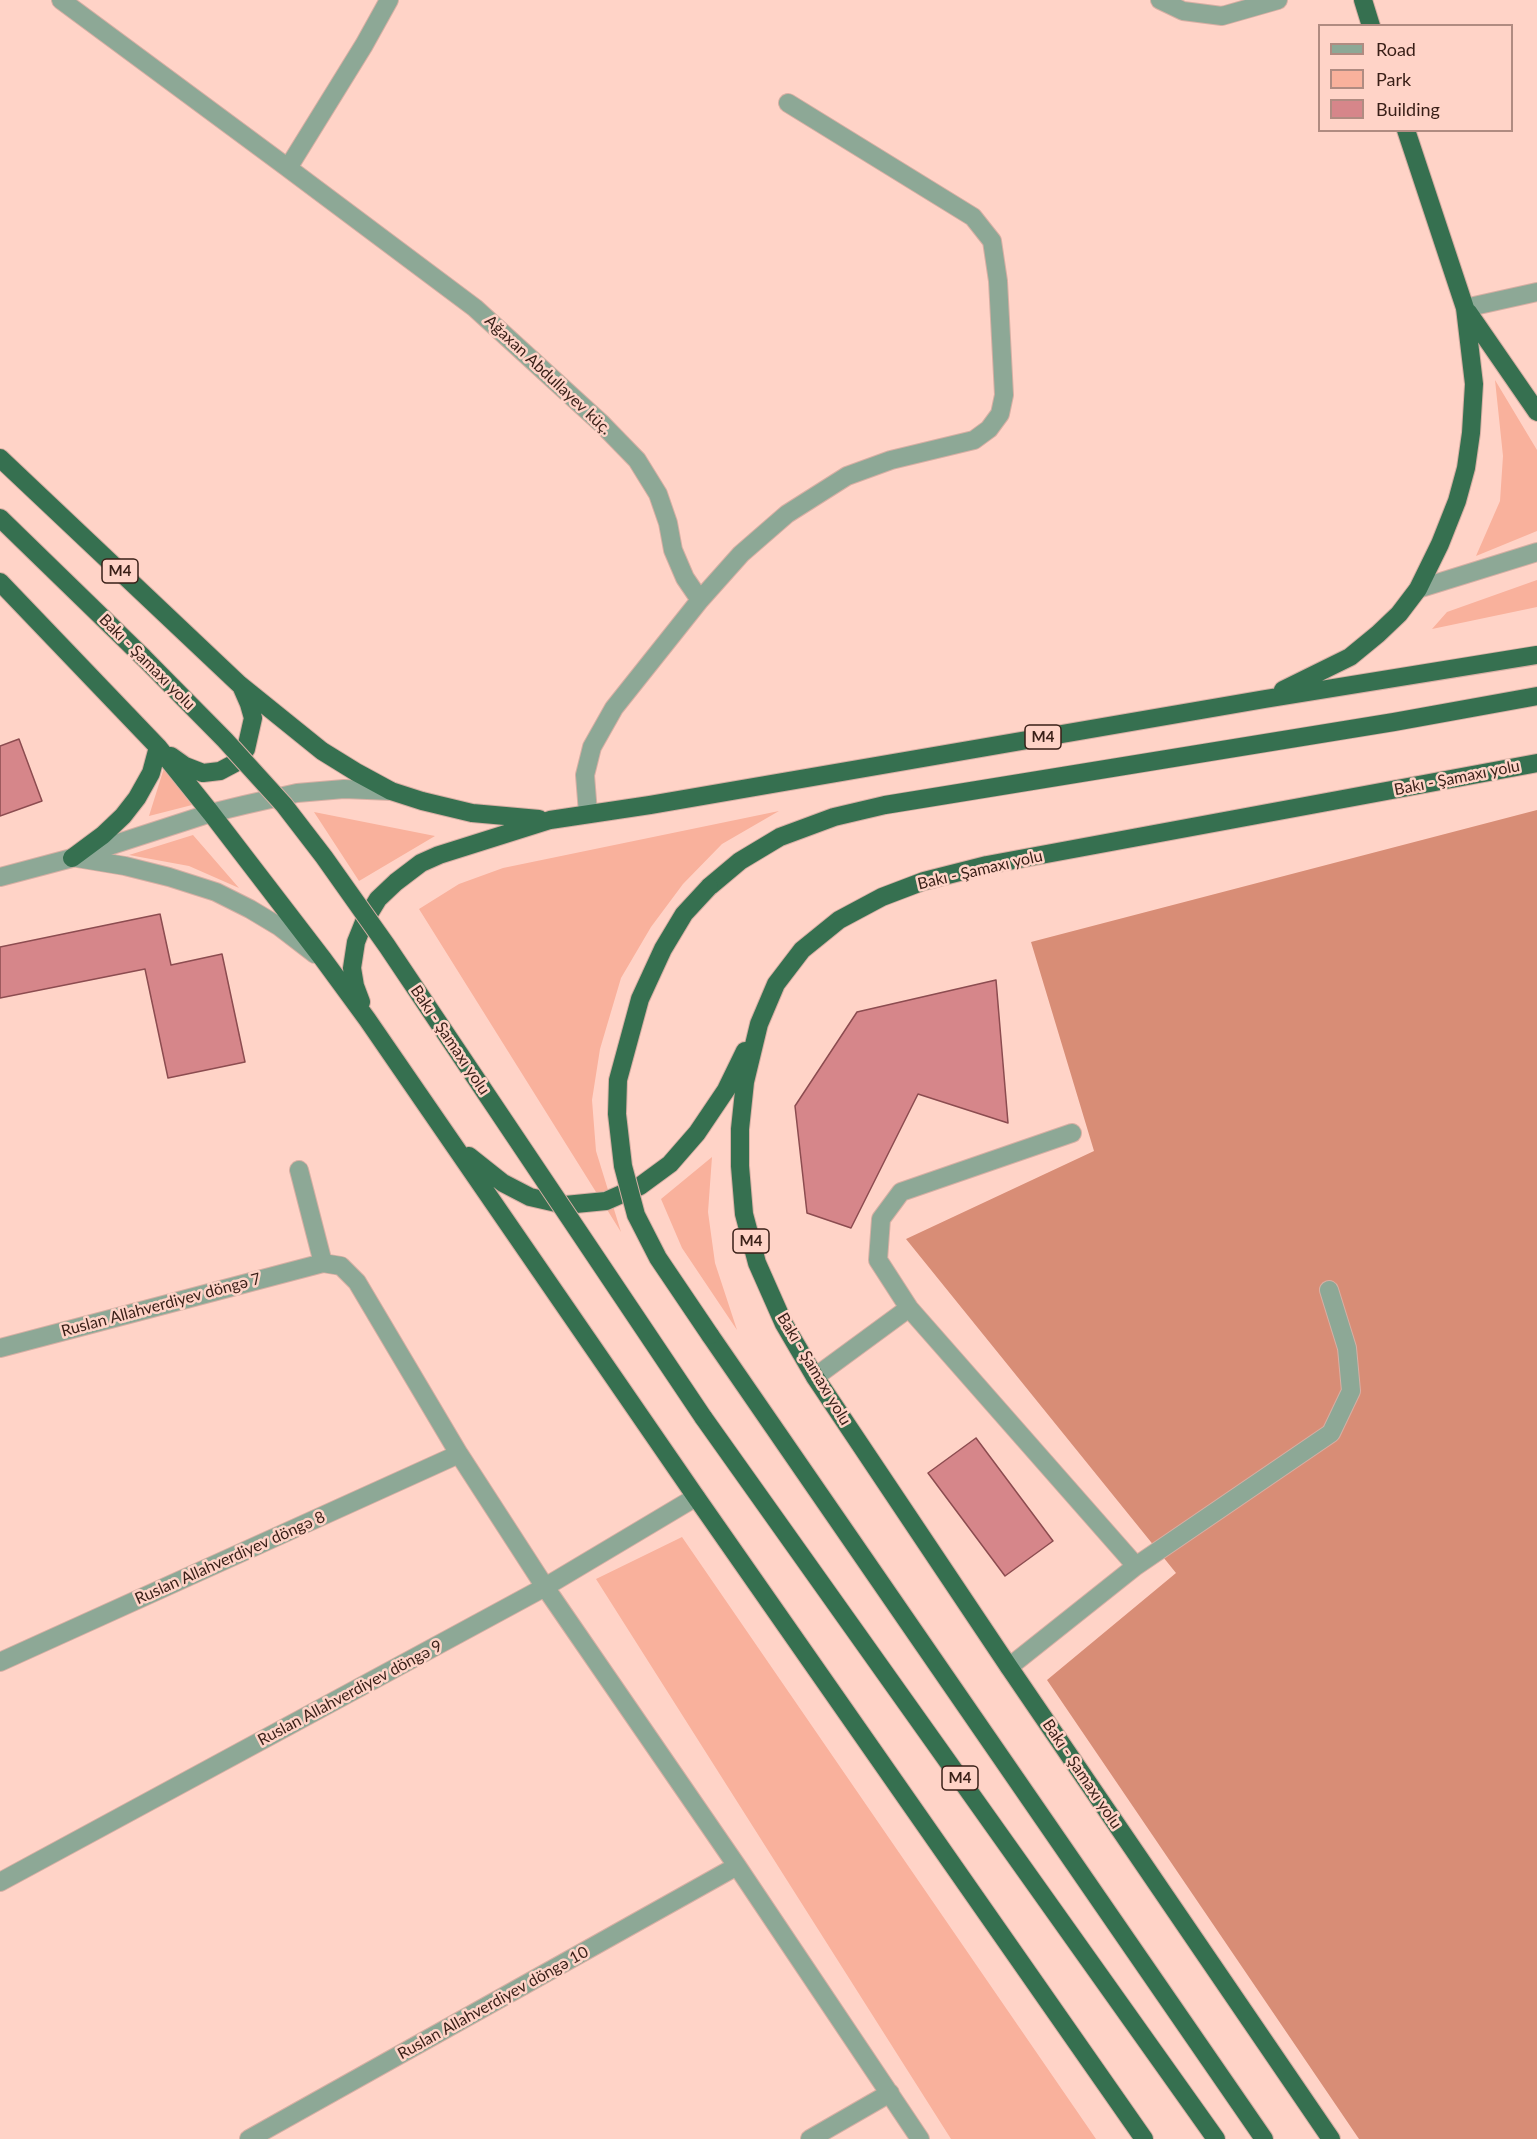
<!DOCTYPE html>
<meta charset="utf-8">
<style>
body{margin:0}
#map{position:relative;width:1537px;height:2139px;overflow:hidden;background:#ffd3c7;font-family:Lato,sans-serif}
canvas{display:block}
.legend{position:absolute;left:1318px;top:24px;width:195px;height:108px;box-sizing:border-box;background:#ffd3c7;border:2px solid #b08b81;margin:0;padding:8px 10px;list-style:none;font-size:18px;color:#391f17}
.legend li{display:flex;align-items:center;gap:12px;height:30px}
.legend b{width:30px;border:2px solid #b08b81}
</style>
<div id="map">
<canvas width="1537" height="2139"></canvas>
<ul class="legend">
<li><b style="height:8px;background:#8da896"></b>Road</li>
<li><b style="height:16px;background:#f9b19c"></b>Park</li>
<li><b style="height:16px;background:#d6868a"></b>Building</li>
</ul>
</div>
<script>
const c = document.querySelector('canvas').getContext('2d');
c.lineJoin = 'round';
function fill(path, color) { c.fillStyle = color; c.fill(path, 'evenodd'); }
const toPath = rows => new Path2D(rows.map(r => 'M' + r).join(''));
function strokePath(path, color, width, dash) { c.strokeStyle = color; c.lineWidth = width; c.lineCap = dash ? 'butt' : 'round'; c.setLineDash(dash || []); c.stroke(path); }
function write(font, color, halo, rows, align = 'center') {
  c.font = font + ' Lato,sans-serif'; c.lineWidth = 5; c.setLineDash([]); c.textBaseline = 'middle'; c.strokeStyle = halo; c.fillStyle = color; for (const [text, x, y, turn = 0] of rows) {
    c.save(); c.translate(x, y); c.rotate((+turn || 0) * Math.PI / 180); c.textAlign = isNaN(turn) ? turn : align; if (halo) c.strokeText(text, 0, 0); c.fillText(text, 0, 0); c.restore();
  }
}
fill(toPath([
 [1495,380,1537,450,1537,531,1476,556,1500,501,1503,456],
 [1537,580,1537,607,1432,629,1447,612],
 [164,768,192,805,149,816],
 [779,811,722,844,683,884,651,927,621,978,600,1049,592,1100,596,1151,621,1232,419,909,459,884,503,868],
 [314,812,435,836,359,881],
 [193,835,239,888,189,866,129,855],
 [712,1157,708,1212,715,1263,737,1330,682,1248,661,1199],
 [682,1537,1096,2139,951,2139,596,1579]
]), '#f9b19c');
fill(toPath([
 [1537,810,1537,2139,1359,2139,1047,1680,1176,1573,906,1239,1094,1151,1031,942]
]), '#d88d76');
const building = toPath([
 [19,739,42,801,0,816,0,746,19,739],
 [160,914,171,965,222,954,245,1062,168,1078,145,969,0,998,0,947,160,914],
 [996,980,1008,1123,918,1094,851,1228,807,1213,795,1106,857,1012,996,980],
 [976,1438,1053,1541,1005,1576,928,1473,976,1438]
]);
fill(building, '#d6868a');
strokePath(building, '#8c4c50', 1.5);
const service = toPath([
 [1465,308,1537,292],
 [1418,589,1537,552],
 [909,1308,1136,1566],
 [815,1377,909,1308,878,1260,881,1219,901,1192,1072,1133],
 [1009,1667,1136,1566,1331,1433,1351,1391,1347,1348,1329,1290]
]);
const minor = toPath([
 [61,0,288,168],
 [389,0,364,45,288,168,475,308,602,424,637,460,658,494,668,523,673,550,685,578,700,600,614,708,592,747,585,775,588,813],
 [1160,0,1183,11,1222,16,1278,0],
 [700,600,741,554,787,514,847,476,891,460,974,440,989,429,1000,414,1004,395,998,281,992,241,973,217,788,103],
 [299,1170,323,1263],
 [0,1348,323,1263,341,1266,357,1282,459,1454,545,1587,737,1866,920,2139],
 [0,1662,459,1454],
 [0,1882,545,1587,696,1497],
 [249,2139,737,1866],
 [810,2139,890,2093]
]);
const tertiary = toPath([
 [77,858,125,866,169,877,216,892,250,909,280,927,315,954],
 [0,877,72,858,211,813,244,805,297,793,344,789,391,791]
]);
const trunk = toPath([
 [1363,0,1371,26],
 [1468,312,1537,412],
 [0,458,239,684,322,751,356,772,391,791,422,801,472,813,539,819],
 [0,518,143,657],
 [0,582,158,747,211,813,323,959,367,1019,696,1497,1144,2139],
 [1283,690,1350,657,1378,634,1399,614,1418,589,1440,544,1457,501,1466,468,1471,433,1474,384,1465,308,1406,130],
 [171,756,185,766,203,773,220,771,237,762,246,749,253,718,249,704,242,688],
 [72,858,103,835,123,816,137,798,151,773,158,747],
 [709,887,740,861,780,837,834,817,885,805,1394,722,1537,696],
 [361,1002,355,986,352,968,356,942,364,922,378,899,396,882,421,863,439,855,550,820,650,805,1265,699,1537,655],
 [469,1156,503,1183,530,1197,565,1205,606,1201,640,1186,670,1164,697,1133,726,1090,745,1051],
 [710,1335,1264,2139],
 [703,1417,1216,2139],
 [1331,2139,1009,1667,815,1377,784,1324,757,1263,744,1214,740,1166,740,1129,745,1082,759,1024,776,984,802,950,839,920,882,897,924,881,987,865,1537,763]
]);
strokePath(service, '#d7afa4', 20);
strokePath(minor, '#d7afa4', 20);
strokePath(tertiary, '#d7afa4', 20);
strokePath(trunk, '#d7afa4', 20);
strokePath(service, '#8da896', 18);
strokePath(minor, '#8da896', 18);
strokePath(tertiary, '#8da896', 18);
strokePath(trunk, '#367050', 18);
const trunkBridge = toPath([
 [143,657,225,740,284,805,324,857,387,946,703,1417],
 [709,887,684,914,663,949,640,999,618,1080,617,1114,623,1166,636,1215,658,1258,710,1335]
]);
strokePath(trunkBridge, '#d7afa4', 20, []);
strokePath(trunkBridge, '#367050', 18);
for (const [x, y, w] of [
 [120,571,36],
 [1043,737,36],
 [751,1241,36],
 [960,1778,36]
]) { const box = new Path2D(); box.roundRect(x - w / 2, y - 12, w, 24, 4.5); c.fillStyle = '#ffd3c7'; c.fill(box); strokePath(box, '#391f17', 1.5); }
write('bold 15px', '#391f17', null, [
 ["M4",120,571],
 ["M4",1043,737],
 ["M4",751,1241],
 ["M4",960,1778]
]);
write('16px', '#391f17', '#ffd3c7', [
 ["Ağaxan Abdullayev küç.",548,375,43],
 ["Bakı - Şamaxı yolu",147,662,45],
 ["Bakı - Şamaxı yolu",1457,778,-11],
 ["Bakı - Şamaxı yolu",980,870,-13],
 ["Bakı - Şamaxı yolu",450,1040,56],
 ["Ruslan Allahverdiyev döngə 7",161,1305,-15],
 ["Bakı - Şamaxı yolu",814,1369,59],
 ["Ruslan Allahverdiyev döngə 8",230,1558,-24],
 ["Ruslan Allahverdiyev döngə 9",350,1693,-28],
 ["Bakı - Şamaxı yolu",1082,1774,56],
 ["Ruslan Allahverdiyev döngə 10",493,2003,-29]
]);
</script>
